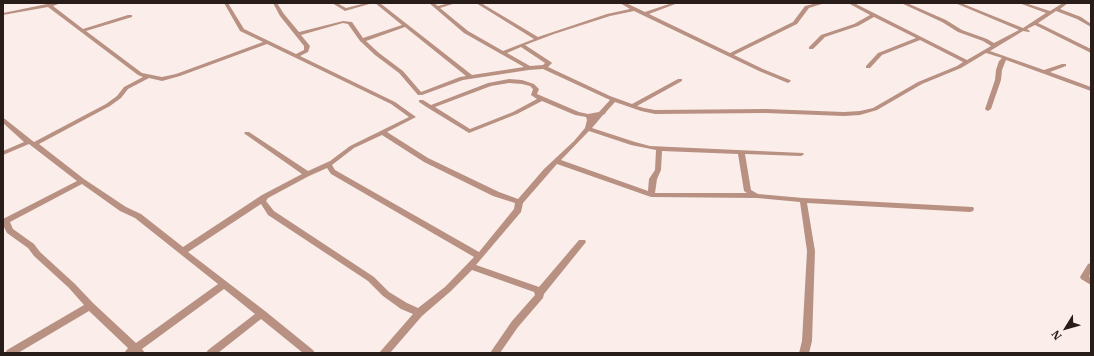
<!DOCTYPE html>
<style>
body{margin:0}
#map{position:relative;width:1094px;height:356px;overflow:hidden;background:#fbeeea;font-family:"IBM Plex Serif",serif}
canvas{display:block}
.frame{position:absolute;inset:0;border:4px solid #281d19;pointer-events:none}
.north{position:absolute;left:1046px;top:308px;width:40px;height:40px;-webkit-text-stroke:3px #fbeeea;paint-order:stroke;rotate:233deg;font-size:11px;font-weight:700;line-height:16px;text-align:center;color:#281d19}
.north::after{content:'';display:block;margin:auto;width:14px;height:18px;background:#281d19;clip-path:polygon(50% 0,100% 100%,50% 72%,0 100%)}
</style>
<div id="map">
<canvas width="1094" height="356"></canvas>
<div class="frame"></div>
<div class="north">N</div>
</div>
<script>
const c = document.querySelector('canvas').getContext('2d');
c.lineJoin = 'round';
const toPath = rows => new Path2D(rows.map(r => 'M' + r).join(''));
function fill(path, color) { c.fillStyle = color; c.fill(path, 'evenodd'); }
fill(toPath([
 [52,3,61,3,53,6,83,29,128,15,132,15,132,17,86,31,142,73,162,77,176,74,263,42,240,31,224,3,228,3,244,29,296,54,304,50,304,46,280,16,273,3,277,3,284,14,299,32,343,21,352,22,363,38,402,25,375,3,380,3,472,75,524,67,464,33,429,3,434,3,438,6,449,3,456,3,440,8,468,31,503,51,534,39,476,3,481,3,538,37,607,14,630,9,620,3,626,3,645,12,672,3,678,3,649,14,730,53,793,22,805,6,817,3,825,3,809,8,797,24,734,55,763,69,790,80,791,81,788,83,759,71,634,11,610,16,554,34,525,45,551,62,552,63,548,67,610,96,632,104,678,79,682,79,682,81,637,106,644,108,655,110,766,109,844,112,860,111,873,108,918,82,957,66,963,62,920,40,882,55,870,68,866,68,866,66,878,53,916,38,874,17,858,26,825,37,813,49,809,49,809,47,821,35,854,24,870,15,848,3,854,3,967,60,991,46,983,41,958,32,942,22,901,3,907,3,946,20,962,30,987,39,994,43,1019,30,955,3,961,3,1023,28,1046,13,1019,3,1025,3,1050,11,1063,3,1068,3,1060,9,1081,17,1091,24,1091,27,1077,19,1056,11,1038,23,1091,49,1091,53,1035,25,1027,29,1030,31,1029,32,1023,31,990,51,1044,70,1062,64,1066,64,1066,66,1050,72,1091,87,1091,91,1006,60,1002,70,1001,80,991,109,988,111,986,110,985,109,995,80,996,70,999,61,1002,58,986,53,961,68,922,84,877,110,860,115,844,116,766,113,655,114,641,111,615,102,606,112,605,114,603,115,592,128,635,142,650,146,803,153,804,154,803,155,801,156,745,154,751,190,758,194,803,198,973,207,974,209,973,211,970,212,807,203,815,251,812,341,809,353,799,353,802,341,807,251,800,202,757,198,651,197,557,164,523,203,521,212,476,265,539,287,579,240,585,240,586,242,544,294,543,298,518,327,500,353,490,353,512,321,535,295,534,292,472,270,451,291,422,316,390,353,379,353,413,314,401,309,383,296,368,281,268,215,261,204,188,252,265,311,313,350,315,353,303,353,261,319,218,353,206,353,208,350,255,314,224,289,142,349,145,353,124,353,128,348,89,311,18,353,5,353,7,350,84,305,69,288,34,256,28,248,7,233,3,225,3,219,77,181,29,144,3,155,3,151,24,142,3,123,3,118,5,119,34,142,106,104,117,96,124,87,143,77,138,75,48,7,3,15,3,13,52,3],
 [343,23,348,24,360,41,375,55,399,73,418,95,422,95,463,80,529,70,543,69,610,100,599,112,588,114,579,112,537,94,539,89,534,84,522,80,509,79,488,83,431,105,423,100,419,100,419,102,428,108,469,133,517,114,542,101,575,115,586,117,587,120,585,128,574,141,544,169,518,199,499,192,428,158,387,132,416,117,395,102,300,56,308,52,310,46,301,35,343,23],
 [405,27,466,76,460,77,421,92,403,71,379,53,366,41,405,27],
 [267,44,391,104,409,117,350,146,330,161,308,171,249,132,245,132,244,133,245,134,302,174,262,195,183,247,141,214,126,207,84,179,39,144,110,106,121,98,128,89,149,78,162,81,180,76,267,44],
 [521,47,545,63,543,65,530,66,507,53,521,47],
 [509,83,522,84,530,86,533,89,531,95,537,99,513,112,470,129,435,107,491,86,509,83],
 [589,131,631,145,656,150,655,170,649,179,648,191,561,160,589,131],
 [382,135,424,162,493,196,515,203,514,209,479,252,335,170,332,165,354,148,382,135],
 [662,151,738,154,744,191,747,193,655,193,657,179,661,170,662,151],
 [327,168,331,174,474,257,445,287,418,308,407,303,389,292,374,277,274,211,266,201,268,198,309,176,327,168],
 [82,184,120,211,135,218,218,284,136,343,93,303,75,284,40,252,34,244,13,229,10,222,82,184],
 [332,3,337,3,346,8,366,3,373,3,345,11,332,3],
 [571,3,580,3,578,4,573,4,571,3],
 [1091,263,1091,273,1089,276,1091,278,1091,285,1081,279,1080,277,1088,264,1091,263]
]), '#b89183');
</script>
